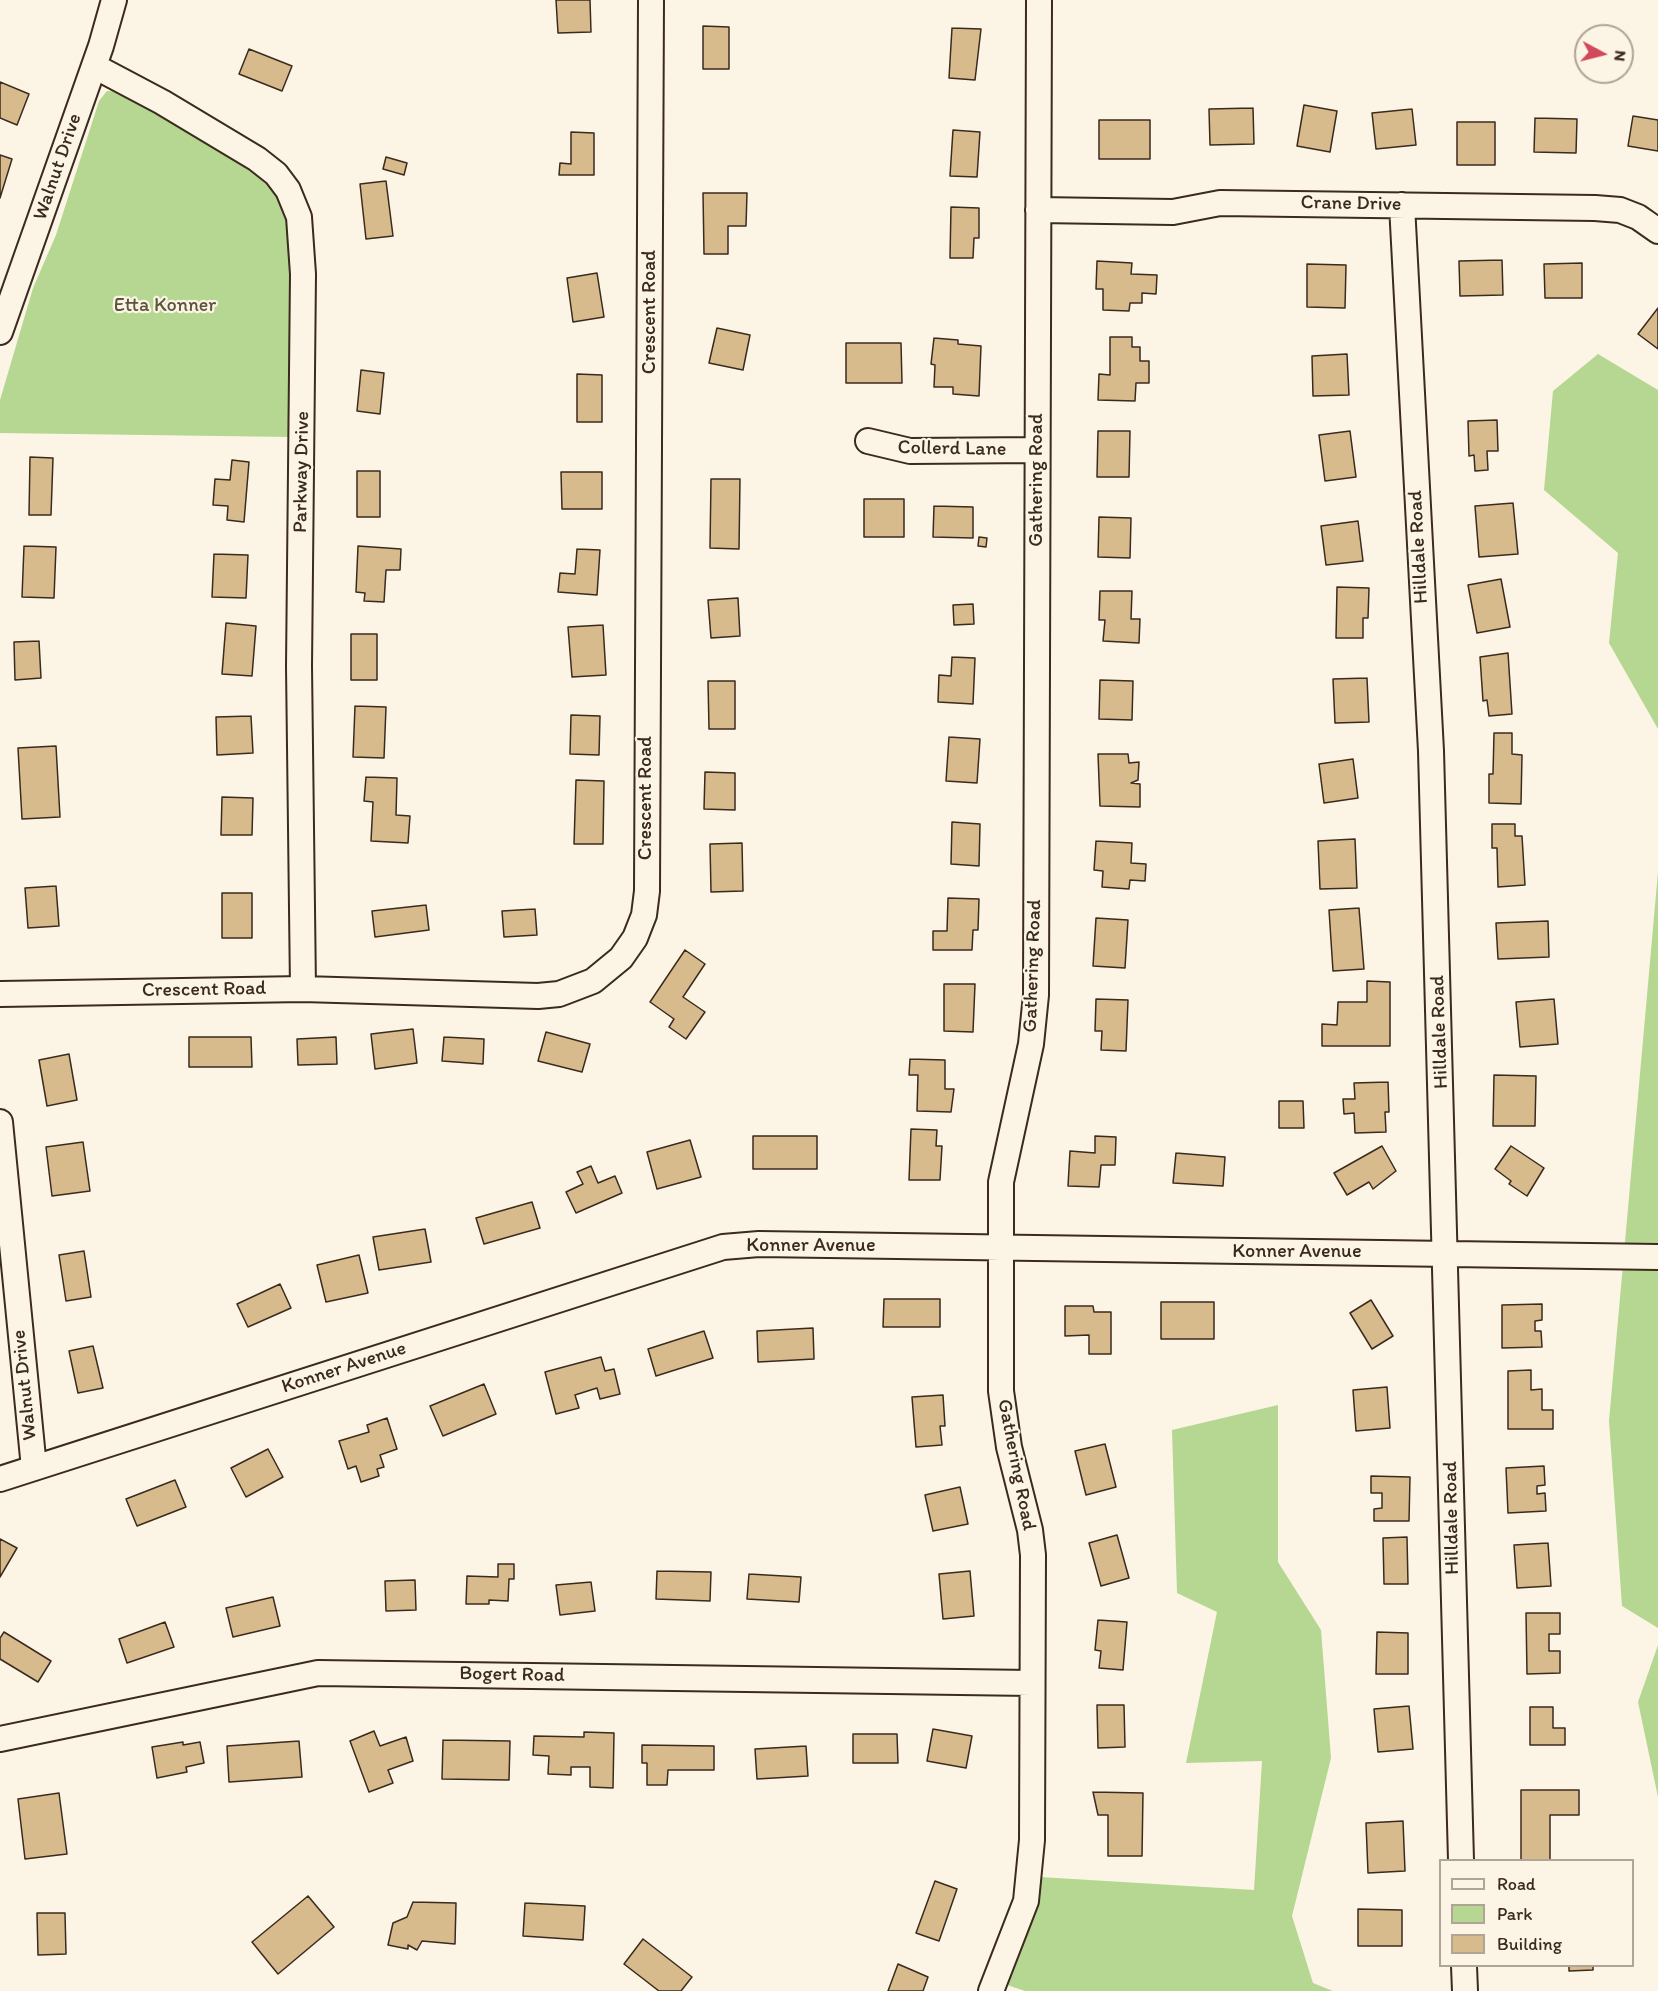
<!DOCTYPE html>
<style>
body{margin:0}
#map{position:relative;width:1658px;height:1991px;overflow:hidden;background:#fcf5e5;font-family:Itim,sans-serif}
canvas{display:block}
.legend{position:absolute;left:1439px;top:1859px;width:195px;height:108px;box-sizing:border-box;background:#fcf5e5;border:2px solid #afa495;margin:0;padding:8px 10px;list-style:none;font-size:18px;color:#3b2a1e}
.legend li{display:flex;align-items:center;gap:12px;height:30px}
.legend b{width:30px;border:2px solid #afa495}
.north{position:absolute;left:1574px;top:24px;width:60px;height:60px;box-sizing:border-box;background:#fcf5e5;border:2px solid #afa495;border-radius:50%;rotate:97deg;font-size:16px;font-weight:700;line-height:24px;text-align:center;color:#3b2a1e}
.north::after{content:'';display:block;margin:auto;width:21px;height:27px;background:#d1495b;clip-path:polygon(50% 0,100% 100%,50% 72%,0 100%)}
</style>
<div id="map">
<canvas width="1658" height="1991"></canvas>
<ul class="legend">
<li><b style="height:8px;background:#fcf5e5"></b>Road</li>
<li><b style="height:16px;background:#b5d791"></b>Park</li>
<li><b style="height:16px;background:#d8bb8c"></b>Building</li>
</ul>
<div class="north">N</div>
</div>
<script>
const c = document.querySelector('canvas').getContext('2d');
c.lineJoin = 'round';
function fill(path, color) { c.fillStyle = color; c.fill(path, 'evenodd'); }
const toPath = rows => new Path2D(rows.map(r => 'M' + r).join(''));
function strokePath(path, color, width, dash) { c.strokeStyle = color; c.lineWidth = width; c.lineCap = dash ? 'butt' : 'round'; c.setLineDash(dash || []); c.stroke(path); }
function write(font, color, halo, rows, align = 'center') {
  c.font = font + ' Itim,sans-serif'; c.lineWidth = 4.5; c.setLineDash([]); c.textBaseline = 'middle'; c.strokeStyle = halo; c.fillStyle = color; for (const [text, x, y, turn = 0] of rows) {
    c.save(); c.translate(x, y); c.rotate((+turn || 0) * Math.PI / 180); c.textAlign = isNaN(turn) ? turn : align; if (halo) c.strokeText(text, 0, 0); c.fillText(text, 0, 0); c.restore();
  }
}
fill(toPath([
 [107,91,126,92,234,153,273,187,283,200,290,225,294,284,292,437,0,433,0,400,33,288,56,235,99,101],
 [1598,354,1658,390,1658,729,1609,643,1618,553,1544,490,1553,391],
 [1658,872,1658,1628,1622,1606,1609,1421],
 [1278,1405,1278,1562,1321,1630,1331,1758,1292,1916,1313,1983,1333,1991,1025,1991,1004,1984,1040,1877,1254,1890,1262,1761,1186,1763,1217,1612,1177,1593,1172,1430],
 [1658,1645,1658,1797,1638,1702]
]), '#b5d791');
const building = toPath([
 [556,0,590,0,591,32,558,33,556,0],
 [703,26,729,27,729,69,703,69,703,26],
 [952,28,981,29,975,80,949,78,952,28],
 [249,49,292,66,282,91,239,74,249,49],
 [0,82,29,94,17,125,0,118,0,82],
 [1304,105,1337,111,1330,152,1297,146,1304,105],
 [1253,108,1254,144,1210,145,1209,109,1253,108],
 [1412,109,1416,145,1376,149,1372,113,1412,109],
 [1633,116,1658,120,1658,151,1628,146,1633,116],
 [1535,118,1577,119,1576,153,1534,152,1535,118],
 [1099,120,1150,120,1150,159,1099,159,1099,120],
 [1457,122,1495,122,1495,165,1457,165,1457,122],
 [953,130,980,132,977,177,950,176,953,130],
 [571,132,594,133,594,175,559,175,560,163,571,164,571,132],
 [0,155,12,159,0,198,0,155],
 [386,157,407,163,404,175,383,169,386,157],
 [386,181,393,236,366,239,360,184,386,181],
 [703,193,747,193,746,226,728,226,728,254,704,254,703,193],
 [951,207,979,208,979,238,974,238,973,258,950,258,951,207],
 [1502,260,1503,295,1460,296,1459,261,1502,260],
 [1097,261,1132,263,1131,274,1157,275,1156,294,1142,293,1142,303,1130,303,1129,311,1103,310,1103,289,1096,289,1097,261],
 [1582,263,1582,298,1545,298,1544,264,1582,263],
 [1307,264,1346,265,1345,308,1307,307,1307,264],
 [597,273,604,317,573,322,567,278,597,273],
 [1658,308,1658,349,1638,334,1658,308],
 [717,328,750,335,743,370,709,363,717,328],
 [1110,337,1132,337,1132,347,1140,347,1140,361,1149,361,1149,383,1136,383,1135,401,1098,400,1099,374,1110,375,1110,337],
 [934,338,958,340,958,344,981,346,979,396,953,394,953,387,934,387,935,365,931,364,934,338],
 [846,343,901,343,902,383,846,383,846,343],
 [1347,354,1349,395,1313,396,1312,356,1347,354],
 [361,370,384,373,380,414,357,411,361,370],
 [577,374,602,375,602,422,577,422,577,374],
 [1497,420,1498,451,1487,451,1488,470,1475,471,1474,455,1469,456,1468,421,1497,420],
 [1098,431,1130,431,1129,477,1097,477,1098,431],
 [1350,431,1356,477,1325,481,1319,435,1350,431],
 [30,457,53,458,51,515,29,515,30,457],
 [232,460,249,462,244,522,227,520,228,506,213,505,215,479,230,480,232,460],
 [357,471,380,471,380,517,357,517,357,471],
 [561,472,602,472,602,509,562,509,561,472],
 [711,479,740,479,739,549,710,548,711,479],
 [864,499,904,499,904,537,864,537,864,499],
 [1513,503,1518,554,1479,557,1475,506,1513,503],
 [934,506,973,507,973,538,933,537,934,506],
 [1099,517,1131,518,1130,558,1098,557,1099,517],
 [1358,521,1363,561,1326,565,1321,526,1358,521],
 [979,537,987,538,986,547,978,546,979,537],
 [24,546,56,547,54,598,22,597,24,546],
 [358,546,401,549,400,570,386,570,384,602,364,601,365,593,356,592,358,546],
 [577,549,600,550,597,595,558,592,560,573,575,574,577,549],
 [214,554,248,555,246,598,212,597,214,554],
 [1501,579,1510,627,1477,633,1468,585,1501,579],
 [1337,587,1369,588,1368,618,1363,618,1363,638,1336,638,1337,587],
 [1100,591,1132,591,1131,619,1140,619,1139,643,1103,641,1105,620,1099,620,1100,591],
 [738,598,740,636,711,638,708,600,738,598],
 [973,604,974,624,954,625,953,605,973,604],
 [226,623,256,626,252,676,222,674,226,623],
 [603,625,606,675,572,677,568,627,603,625],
 [351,634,377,634,377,680,351,680,351,634],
 [39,641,41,678,15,680,14,642,39,641],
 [1508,653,1512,714,1489,716,1487,700,1483,701,1480,657,1508,653],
 [952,657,975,658,973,704,938,702,939,675,951,676,952,657],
 [1367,678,1369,722,1335,723,1333,679,1367,678],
 [1100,680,1133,681,1132,720,1099,719,1100,680],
 [708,681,735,681,735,729,709,729,708,681],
 [355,706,386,707,384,758,353,757,355,706],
 [571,715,600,716,599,755,570,754,571,715],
 [251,716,253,753,217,755,216,717,251,716],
 [1494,733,1512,733,1512,754,1522,755,1521,804,1489,803,1489,774,1493,774,1494,733],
 [949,737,980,739,977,783,946,781,949,737],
 [56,746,60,817,22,819,18,748,56,746],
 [1098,754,1128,754,1129,763,1139,762,1138,780,1131,783,1140,784,1140,807,1100,806,1098,754],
 [1353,759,1358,798,1324,803,1319,764,1353,759],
 [705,772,735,773,735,810,704,809,705,772],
 [366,777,397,778,396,815,410,816,408,843,371,841,373,802,364,801,366,777],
 [576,780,604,781,603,844,574,844,576,780],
 [222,797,253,798,252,835,221,835,222,797],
 [952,822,980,824,979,866,951,864,952,822],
 [1492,824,1515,824,1515,836,1522,836,1525,885,1498,887,1497,848,1492,848,1492,824],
 [1355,839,1357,888,1320,889,1318,841,1355,839],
 [1096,841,1132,843,1131,863,1146,864,1145,881,1130,880,1129,889,1102,887,1103,871,1094,870,1096,841],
 [742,843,743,891,711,892,710,844,742,843],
 [56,886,59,926,28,928,25,888,56,886],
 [222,893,252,893,252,938,222,938,222,893],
 [948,898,979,899,978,930,973,930,972,950,933,950,933,931,947,931,948,898],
 [426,905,429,930,375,937,372,911,426,905],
 [1359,908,1364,969,1333,971,1329,910,1359,908],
 [535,909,537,935,504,937,502,911,535,909],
 [1096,918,1128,920,1125,968,1093,966,1096,918],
 [1548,921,1549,957,1498,959,1496,923,1548,921],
 [685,950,705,964,683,997,705,1012,686,1039,669,1027,674,1019,650,1002,685,950],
 [1367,981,1390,982,1390,1046,1322,1046,1322,1024,1337,1025,1338,1002,1367,1002,1367,981],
 [944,984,975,984,973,1032,944,1031,944,984],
 [1096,999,1128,1000,1126,1051,1101,1050,1102,1031,1095,1031,1096,999],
 [1554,999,1558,1044,1520,1047,1516,1002,1554,999],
 [413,1029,417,1063,375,1069,371,1034,413,1029],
 [546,1032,590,1044,582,1072,538,1061,546,1032],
 [189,1037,251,1037,252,1067,189,1067,189,1037],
 [336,1037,337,1064,298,1065,297,1039,336,1037],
 [444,1037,484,1039,483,1064,442,1061,444,1037],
 [69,1054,77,1100,47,1106,39,1060,69,1054],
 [910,1059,945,1060,945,1089,954,1089,951,1112,917,1111,918,1075,909,1075,910,1059],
 [1494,1075,1536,1076,1535,1126,1493,1126,1494,1075],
 [1388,1082,1389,1112,1385,1112,1386,1132,1355,1133,1354,1113,1344,1114,1343,1099,1355,1099,1354,1083,1388,1082],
 [1279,1101,1303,1101,1304,1128,1279,1128,1279,1101],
 [911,1129,937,1130,936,1146,942,1146,940,1180,909,1180,911,1129],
 [753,1136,817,1136,817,1169,753,1169,753,1136],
 [1095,1136,1116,1137,1115,1165,1101,1165,1099,1187,1068,1186,1070,1151,1095,1153,1095,1136],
 [690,1140,701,1177,657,1189,647,1152,690,1140],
 [83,1142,90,1191,52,1196,46,1147,83,1142],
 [1382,1146,1396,1171,1373,1189,1369,1182,1347,1195,1334,1173,1382,1146],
 [1511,1146,1544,1168,1527,1196,1509,1184,1511,1181,1495,1169,1511,1146],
 [1176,1153,1225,1157,1223,1186,1173,1183,1176,1153],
 [591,1166,598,1183,615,1176,622,1193,576,1213,566,1192,583,1184,577,1172,591,1166],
 [532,1202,540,1228,484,1244,476,1218,532,1202],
 [425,1229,431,1262,379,1270,373,1237,425,1229],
 [84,1251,91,1297,66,1301,59,1255,84,1251],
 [359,1255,368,1293,326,1302,317,1265,359,1255],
 [280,1284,291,1308,248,1327,237,1304,280,1284],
 [884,1299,940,1299,940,1327,883,1327,884,1299],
 [1371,1300,1393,1336,1372,1349,1350,1313,1371,1300],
 [1161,1302,1214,1302,1214,1339,1161,1339,1161,1302],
 [1542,1304,1542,1320,1535,1321,1535,1331,1541,1331,1542,1347,1502,1348,1502,1305,1542,1304],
 [1065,1306,1093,1306,1094,1312,1111,1312,1111,1354,1089,1354,1089,1335,1065,1336,1065,1306],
 [813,1328,814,1359,758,1362,757,1331,813,1328],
 [704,1331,713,1358,656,1376,648,1349,704,1331],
 [93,1346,103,1388,78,1393,69,1351,93,1346],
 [601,1357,605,1371,614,1369,620,1394,600,1399,597,1388,575,1395,579,1408,556,1414,545,1372,601,1357],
 [1531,1370,1531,1390,1542,1389,1542,1410,1553,1410,1553,1429,1508,1429,1508,1371,1531,1370],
 [484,1384,496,1414,443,1436,430,1406,484,1384],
 [1387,1387,1390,1428,1356,1431,1353,1390,1387,1387],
 [943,1395,945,1426,940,1426,942,1445,916,1447,912,1397,943,1395],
 [387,1418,397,1449,380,1455,384,1467,377,1469,379,1476,361,1482,356,1466,348,1469,339,1441,369,1432,367,1425,387,1418],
 [1105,1444,1116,1487,1086,1495,1075,1451,1105,1444],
 [268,1449,283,1477,246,1497,231,1468,268,1449],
 [1544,1466,1545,1485,1537,1486,1537,1494,1545,1493,1546,1511,1508,1513,1506,1468,1544,1466],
 [1371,1476,1410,1477,1409,1521,1374,1521,1374,1509,1382,1508,1382,1493,1371,1493,1371,1476],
 [175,1480,186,1507,137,1526,126,1499,175,1480],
 [960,1487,968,1524,933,1531,925,1495,960,1487],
 [1117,1535,1129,1578,1101,1586,1089,1543,1117,1535],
 [1407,1537,1408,1584,1384,1584,1383,1538,1407,1537],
 [0,1539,17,1548,0,1577,0,1539],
 [1548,1543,1551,1586,1517,1588,1514,1545,1548,1543],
 [498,1564,514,1564,514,1579,509,1579,508,1601,489,1600,489,1604,466,1604,467,1576,498,1577,498,1564],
 [657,1571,711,1572,710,1601,656,1599,657,1571],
 [970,1571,974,1616,943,1619,939,1574,970,1571],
 [749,1574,801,1577,799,1602,747,1599,749,1574],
 [415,1580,416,1610,386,1611,385,1581,415,1580],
 [591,1582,595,1611,560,1615,556,1585,591,1582],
 [273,1597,280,1626,233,1637,226,1608,273,1597],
 [1526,1613,1560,1613,1560,1634,1549,1634,1549,1651,1560,1651,1560,1673,1527,1674,1526,1613],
 [1098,1620,1127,1622,1123,1670,1099,1668,1101,1651,1095,1650,1098,1620],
 [165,1622,174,1647,127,1663,119,1639,165,1622],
 [4,1632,51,1661,38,1682,0,1659,0,1638,4,1632],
 [1377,1632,1408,1633,1408,1674,1376,1674,1377,1632],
 [1097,1705,1124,1705,1125,1747,1098,1748,1097,1705],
 [1409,1706,1413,1749,1378,1752,1374,1709,1409,1706],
 [1530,1707,1553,1707,1553,1728,1565,1728,1565,1745,1530,1745,1530,1707],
 [933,1729,972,1736,966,1768,927,1761,933,1729],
 [374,1731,380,1746,406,1737,413,1761,388,1770,393,1783,369,1792,350,1741,374,1731],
 [584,1732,614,1733,613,1788,590,1787,590,1767,571,1767,571,1775,548,1774,549,1756,533,1755,534,1736,584,1737,584,1732],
 [853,1734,897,1734,898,1763,853,1763,853,1734],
 [443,1740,510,1741,509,1780,442,1779,443,1740],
 [299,1741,302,1777,229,1782,227,1746,299,1741],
 [183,1742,183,1745,200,1742,204,1763,186,1767,187,1772,157,1778,152,1747,183,1742],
 [642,1745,714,1746,714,1770,668,1770,667,1785,647,1785,647,1763,642,1763,642,1745],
 [806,1746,808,1776,757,1779,755,1749,806,1746],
 [1521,1790,1579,1790,1579,1815,1550,1815,1550,1860,1521,1860,1521,1790],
 [1093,1792,1143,1793,1142,1856,1108,1856,1108,1815,1098,1815,1093,1792],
 [59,1793,67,1854,25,1859,18,1799,59,1793],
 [1403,1821,1405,1871,1368,1873,1366,1823,1403,1821],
 [935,1881,957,1889,939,1941,916,1933,935,1881],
 [308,1896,334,1927,278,1974,252,1942,308,1896],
 [413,1902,456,1903,455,1944,422,1941,417,1950,408,1945,408,1949,388,1945,393,1923,407,1917,413,1902],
 [525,1903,585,1906,583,1940,523,1936,525,1903],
 [1358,1909,1402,1910,1402,1946,1358,1946,1358,1909],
 [37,1913,65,1913,66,1954,38,1955,37,1913],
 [643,1939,692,1977,681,1991,659,1991,624,1964,643,1939],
 [898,1964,928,1977,923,1991,888,1991,898,1964],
 [1569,1966,1593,1966,1593,1970,1569,1971,1569,1966]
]);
fill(building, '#d8bb8c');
strokePath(building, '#3b2a1e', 1.5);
const minor = toPath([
 [94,66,162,102,257,159,276,174,288,190,299,217,303,274,299,666,303,989],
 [1402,205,1431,751,1461,1860],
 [1038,210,1173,212,1220,203,1595,208,1620,210,1638,217,1658,231],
 [0,332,101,46,114,0],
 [868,441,910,451,1037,450],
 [0,994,303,989,538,996,559,994,593,981,621,958,635,938,644,915,647,891,651,0],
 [0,1122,34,1468],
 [0,1479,723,1247,759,1244,1658,1257],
 [0,1739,318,1673,1031,1683],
 [1464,1966,1465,1991],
 [991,1991,1026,1901,1032,1840,1033,1555,1030,1530,1009,1447,1001,1391,1001,1182,1031,1044,1036,995,1039,0]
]);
strokePath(minor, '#3b2a1e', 28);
strokePath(minor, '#fcf5e5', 24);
write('20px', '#3b2a1e', '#fcf5e5', [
 ["Walnut Drive",58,167,-71],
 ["Crane Drive",1351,204,1],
 ["Crescent Road",650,312,-90],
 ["Collerd Lane",952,449,1],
 ["Parkway Drive",302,472,-89],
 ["Gathering Road",1037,480,-90],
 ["Hilldale Road",1419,547,-93],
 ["Crescent Road",646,798,-90],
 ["Gathering Road",1033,966,-88],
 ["Crescent Road",204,990,-1],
 ["Hilldale Road",1440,1032,-92],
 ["Konner Avenue",811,1246],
 ["Konner Avenue",1297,1252],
 ["Konner Avenue",344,1368,-18],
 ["Walnut Drive",25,1385,-96],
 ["Gathering Road",1016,1465,79],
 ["Hilldale Road",1452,1518,-91],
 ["Bogert Road",512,1675,1]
]);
write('20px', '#5a553b', '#fcf5e5', [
 ["Etta Konner",165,306]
]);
</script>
